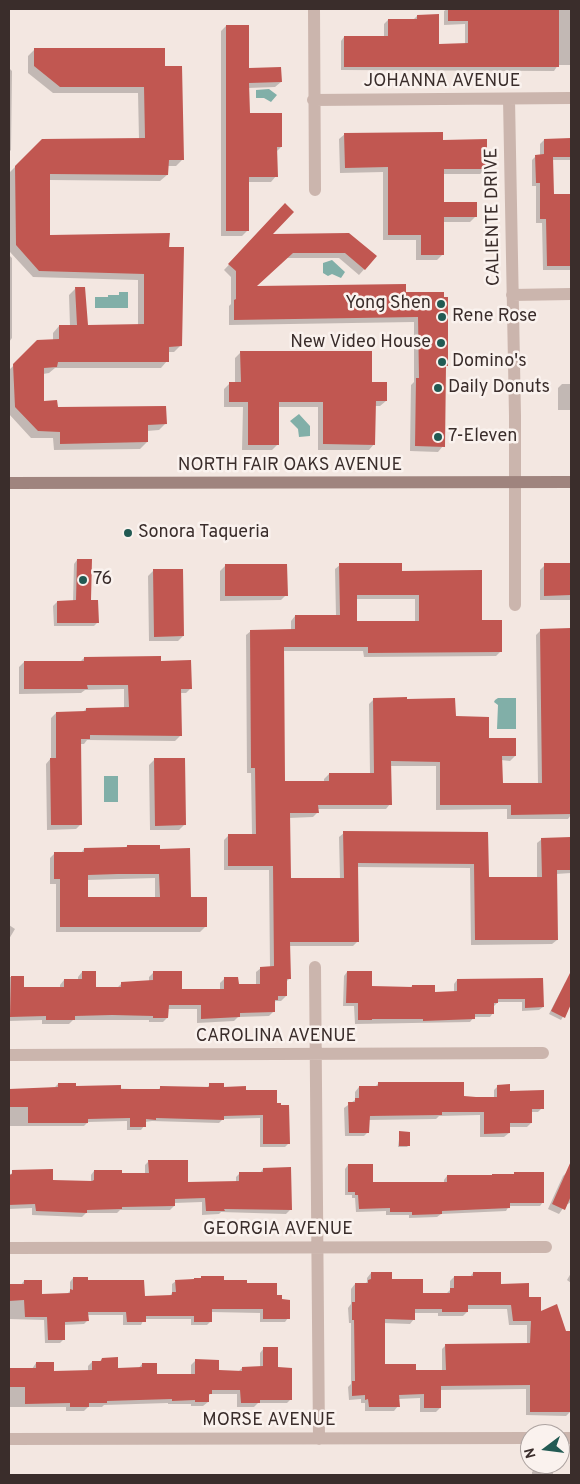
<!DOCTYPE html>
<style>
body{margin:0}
#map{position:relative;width:580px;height:1484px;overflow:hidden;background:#f3e7e1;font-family:Overpass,sans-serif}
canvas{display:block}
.frame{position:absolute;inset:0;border:10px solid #3a2d2b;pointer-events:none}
.north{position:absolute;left:520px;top:1424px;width:50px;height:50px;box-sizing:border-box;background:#faf2ee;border:1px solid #ada3a0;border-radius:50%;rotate:255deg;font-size:14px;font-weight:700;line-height:20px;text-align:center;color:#3a2d2b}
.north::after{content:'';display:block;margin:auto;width:18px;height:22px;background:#225a53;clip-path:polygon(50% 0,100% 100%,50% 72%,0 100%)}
</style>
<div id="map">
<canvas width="580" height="1484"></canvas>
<div class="frame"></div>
<div class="north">N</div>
</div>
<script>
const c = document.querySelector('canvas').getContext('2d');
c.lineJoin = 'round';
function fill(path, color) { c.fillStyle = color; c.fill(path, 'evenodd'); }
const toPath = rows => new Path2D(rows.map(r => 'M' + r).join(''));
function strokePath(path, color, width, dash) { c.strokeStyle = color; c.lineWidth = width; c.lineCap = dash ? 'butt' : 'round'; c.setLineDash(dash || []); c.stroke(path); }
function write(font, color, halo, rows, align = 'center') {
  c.font = font + ' Overpass,sans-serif'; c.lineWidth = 5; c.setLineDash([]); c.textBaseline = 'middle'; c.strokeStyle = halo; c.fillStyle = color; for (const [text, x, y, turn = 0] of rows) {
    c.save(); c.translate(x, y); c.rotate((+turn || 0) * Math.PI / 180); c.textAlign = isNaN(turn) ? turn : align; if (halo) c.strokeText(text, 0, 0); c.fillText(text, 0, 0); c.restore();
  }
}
fill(toPath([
 [269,89,277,95,271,102,264,98,256,98,256,90],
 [332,260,345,272,341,278,332,274,328,276,323,273,323,263],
 [119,292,128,292,128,308,95,308,95,297,108,297,108,295,119,295],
 [299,414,310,426,310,436,299,437,298,429,290,421],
 [498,698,516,698,516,729,497,729,498,705,494,702,495,700],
 [104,776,118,776,118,802,104,802]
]), '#81afa8');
fill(toPath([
 [447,9,571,9,571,65,558,65,554,71,341,70,341,41,344,37,384,37,384,24,388,20,413,20,417,16,438,45,465,45,465,24,444,25,444,11],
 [226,26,248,69,281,82,275,87,248,88,248,114,281,147,276,152,276,176,271,182,247,182,247,231,242,236,221,236,221,31],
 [35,49,164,67,182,160,176,166,167,166,167,175,160,181,49,180,49,236,168,248,181,345,174,352,167,352,167,361,161,368,55,368,49,373,43,374,43,402,57,408,165,424,159,430,147,431,147,442,140,449,54,450,53,438,31,438,9,414,9,370,38,342,53,341,53,333,59,326,70,326,69,295,75,289,87,326,138,325,138,280,33,277,10,252,9,173,42,140,139,139,138,93,53,93,28,73,28,56],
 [9,68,12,71,11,150,9,152],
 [345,134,442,141,486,169,480,174,442,174,442,203,475,217,470,222,443,222,443,254,437,260,416,260,416,240,383,240,383,172,340,173,339,139],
 [571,139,571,160,552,160,553,196,571,196,571,270,543,270,542,223,536,223,536,186,532,186,532,160,536,156,540,156,540,144,544,140],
 [285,205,270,236,375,257,359,275,339,258,286,258,254,287,404,294,443,298,447,365,445,368,443,446,438,452,410,451,411,385,414,382,414,322,229,325,229,306,231,304,231,277,224,270],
 [9,255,12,258,12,338,9,342],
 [241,352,371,383,386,401,380,406,374,406,374,444,369,450,318,450,318,407,278,407,278,444,272,450,242,450,243,407,224,407,224,389,230,383,235,383,235,358],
 [562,384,571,384,571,410,558,410,558,388],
 [77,560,98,622,94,626,54,626,53,606,57,602,73,602,74,564],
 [340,565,401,572,481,621,501,651,496,656,364,657,363,651,283,651,284,783,324,783,324,779,329,774,370,774,369,704,374,699,454,717,515,756,510,761,501,760,501,784,538,784,536,635,541,630,571,630,571,815,568,819,507,819,507,809,436,810,436,766,390,766,390,804,386,809,317,809,317,813,313,817,289,818,290,879,340,879,339,837,344,833,487,833,487,878,537,878,537,843,542,839,571,839,571,873,556,874,557,940,552,944,471,945,470,868,357,867,358,941,353,946,289,946,290,978,286,982,286,996,281,1001,276,1001,273,1003,273,1012,269,1016,238,1017,234,1021,197,1023,197,1009,167,1009,167,1018,163,1022,149,1022,149,1020,73,1020,69,1024,42,1024,42,1020,9,1021,9,977,23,977,23,988,60,988,60,985,64,980,78,980,78,977,82,972,95,988,117,988,122,983,149,982,149,977,154,972,181,991,220,990,220,983,225,978,237,985,256,985,256,972,261,968,270,968,269,870,224,870,224,840,228,836,252,835,251,773,247,773,246,635,251,631,291,630,291,621,295,616,336,616,335,569],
 [356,599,415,599,415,622,356,623],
 [545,565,571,565,571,600,540,600,540,570],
 [225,566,286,595,281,600,220,601,220,571],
 [153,571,183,636,178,641,149,641,148,576],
 [84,658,160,662,191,688,186,693,180,693,180,736,175,741,87,740,84,744,80,744,81,824,76,829,47,830,46,764,51,758,51,718,56,713,82,713,86,709,124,709,124,689,85,690,81,693,19,694,19,667,24,662,80,662],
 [154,760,184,825,179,830,150,830,149,765],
 [127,846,158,850,190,898,205,927,200,932,56,932,56,884,50,884,50,858,55,853,81,853,84,849,125,849],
 [155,878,155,898,87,898,87,880],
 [9,925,15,929,9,939],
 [347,972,371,988,410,988,412,986,434,994,454,993,454,984,457,980,542,979,543,1007,539,1010,522,1011,522,1002,498,1002,493,1007,493,1013,490,1017,474,1017,470,1022,355,1024,354,1006,343,1006,344,976],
 [568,980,571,981,571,1008,569,1007,561,1020,549,1014,565,983],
 [379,1083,463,1098,494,1098,494,1090,498,1086,542,1108,538,1112,531,1112,531,1123,527,1127,509,1127,509,1133,504,1137,480,1137,480,1115,439,1116,436,1119,368,1120,368,1132,364,1136,345,1136,344,1108,355,1100,355,1092,359,1087,375,1087],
 [58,1084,75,1087,158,1090,161,1087,206,1088,210,1085,245,1091,276,1104,288,1144,285,1147,260,1147,260,1118,223,1119,219,1123,152,1121,145,1122,144,1126,141,1130,127,1130,127,1121,88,1122,84,1126,9,1126,9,1091,36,1090,55,1087],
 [400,1132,408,1146,407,1147,398,1147],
 [149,1161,187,1183,236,1182,236,1177,240,1173,260,1173,263,1169,290,1210,286,1214,221,1212,219,1214,202,1215,202,1202,174,1203,174,1206,170,1210,120,1210,117,1213,86,1213,82,1217,32,1215,32,1208,9,1209,9,1176,13,1172,52,1181,91,1182,91,1175,94,1171,121,1174,145,1174,145,1165],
 [348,1165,372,1184,444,1184,444,1180,447,1176,543,1202,540,1206,509,1206,506,1211,441,1214,437,1217,409,1218,409,1215,386,1215,386,1211,356,1212,355,1198,352,1198,352,1195,345,1195,345,1169],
 [568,1171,571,1173,571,1202,568,1204,566,1204,559,1214,548,1209,563,1176],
 [371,1273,391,1280,421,1294,446,1294,450,1290,450,1281,454,1277,470,1277,473,1273,528,1298,571,1351,571,1411,566,1416,526,1415,526,1389,440,1390,440,1408,436,1412,420,1412,420,1398,398,1399,398,1406,394,1411,365,1411,365,1403,361,1403,361,1399,349,1400,348,1387,351,1384,351,1323,349,1323,348,1308,351,1304,351,1289,355,1284,365,1284,367,1282,367,1278],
 [467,1309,507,1309,509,1325,527,1325,527,1344,446,1345,442,1349,442,1371,415,1372,384,1365,383,1323,410,1324,414,1319,414,1313,438,1313,438,1316,463,1316,467,1312],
 [571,1273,571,1283,567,1280],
 [73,1278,143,1297,169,1297,172,1293,172,1284,176,1281,223,1281,246,1284,276,1296,288,1318,285,1322,260,1322,260,1313,211,1312,211,1321,207,1325,191,1325,191,1319,144,1319,141,1325,123,1325,123,1315,87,1315,87,1321,84,1324,63,1325,64,1339,60,1343,45,1343,44,1320,9,1319,9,1286,20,1286,24,1281,41,1295,67,1294,70,1291,70,1282],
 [264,1348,276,1369,291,1399,287,1403,258,1403,254,1407,237,1407,237,1394,210,1394,208,1397,208,1402,203,1406,191,1406,191,1404,168,1404,168,1403,104,1405,102,1407,88,1407,84,1411,66,1411,66,1407,9,1407,9,1369,32,1369,36,1363,53,1372,88,1371,88,1366,92,1362,99,1362,102,1359,116,1369,138,1369,142,1364,156,1375,191,1375,191,1365,195,1361,218,1371,238,1372,242,1368,260,1368,260,1353],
 [535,1469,553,1469,553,1475,532,1475,532,1472]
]), '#0003');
fill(toPath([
 [448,9,559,9,559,67,344,67,344,36,388,36,388,19,417,19,417,15,439,14,439,44,468,43,468,21,448,21],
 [226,25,249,25,249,68,281,67,282,82,249,83,250,113,282,113,282,147,277,147,278,177,249,177,249,231,226,231],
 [34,48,165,48,165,66,182,66,184,160,169,160,168,175,50,174,50,235,170,233,169,247,184,247,182,346,169,347,169,362,58,362,57,367,44,368,44,401,57,400,58,407,166,406,167,424,148,425,148,442,60,444,60,432,38,431,15,407,13,364,37,340,59,339,59,325,77,325,75,287,85,287,88,325,144,324,144,274,39,271,16,245,15,166,42,139,145,138,144,87,60,87,34,66],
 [443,132,443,140,487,139,487,169,444,169,444,202,477,202,477,217,444,217,444,255,421,255,421,235,388,235,388,167,345,168,344,133],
 [571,138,571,157,553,157,554,194,571,194,571,266,547,266,546,219,540,219,540,183,536,183,535,155,544,154,544,139],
 [285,203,294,212,273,234,349,233,377,256,365,270,345,253,293,253,257,286,406,284,406,292,444,292,444,297,448,297,448,366,446,366,445,447,415,446,416,378,419,378,418,317,234,320,234,300,236,299,236,271,228,264],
 [240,351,372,351,372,382,387,382,387,401,376,401,375,445,323,444,323,402,279,402,279,445,248,445,248,402,229,402,229,382,241,382],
 [77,559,92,559,91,600,98,600,99,623,57,623,57,601,76,600],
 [339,563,402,563,402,571,482,570,482,620,502,620,502,652,368,653,368,647,284,647,285,781,329,781,329,773,374,773,373,698,407,697,407,699,455,698,456,716,489,717,489,738,516,738,516,756,502,756,503,783,542,783,540,629,571,628,571,814,511,815,511,805,440,805,440,762,391,761,392,805,318,805,319,813,290,813,291,878,344,878,343,831,488,832,489,877,542,877,541,838,571,837,571,870,557,870,558,940,475,940,474,864,358,863,359,942,290,942,291,979,287,979,287,996,278,996,278,1000,275,1000,275,1012,240,1013,240,1017,201,1019,201,1005,169,1005,168,1018,153,1018,153,1016,112,1015,75,1016,75,1020,46,1020,46,1016,10,1017,11,976,24,976,24,987,64,987,64,979,82,979,82,971,96,971,96,987,121,987,121,982,153,980,153,971,182,971,182,989,224,989,224,977,238,977,239,984,260,984,260,967,274,966,273,866,228,866,228,834,256,834,255,768,251,768,250,630,295,629,295,615,340,615],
 [357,595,419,595,419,621,357,621],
 [544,563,571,563,571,595,544,596],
 [225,564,287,564,288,596,225,596],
 [153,569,183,569,184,636,154,637],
 [161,656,161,661,191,660,192,689,181,689,182,736,90,735,90,739,81,739,82,825,51,825,50,758,56,758,56,712,86,711,86,708,129,707,128,685,87,685,88,689,24,689,24,661,84,661,84,657],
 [154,758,185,758,186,825,155,826],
 [127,845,160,845,160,849,190,848,191,897,207,897,207,927,60,927,60,879,54,879,54,852,84,852,84,848,127,847],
 [118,874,159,874,160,897,88,897,88,875],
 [347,971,372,971,372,986,412,987,412,985,435,985,435,992,457,991,457,979,543,978,544,1007,525,1008,525,999,498,999,498,1003,494,1003,494,1014,475,1014,475,1019,423,1021,423,1019,372,1019,372,1020,358,1020,358,1003,346,1003],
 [571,971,571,1004,565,1018,551,1011],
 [378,1082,464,1082,464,1096,476,1097,497,1097,497,1085,510,1084,510,1091,544,1090,544,1109,532,1109,532,1123,510,1123,510,1133,484,1134,484,1112,442,1112,442,1115,370,1116,369,1133,349,1133,348,1102,355,1102,355,1098,359,1098,359,1086,378,1086],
 [58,1083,76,1083,76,1086,121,1085,121,1089,160,1089,160,1086,209,1087,209,1083,224,1083,224,1087,246,1086,246,1090,277,1090,277,1103,281,1103,281,1105,289,1105,290,1144,263,1144,263,1115,224,1116,224,1120,156,1118,156,1120,146,1119,146,1127,130,1127,130,1118,88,1119,88,1123,28,1123,28,1107,9,1107,9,1089,58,1087],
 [399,1131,410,1132,410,1146,399,1146],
 [148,1160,188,1160,188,1182,239,1181,239,1172,263,1172,263,1168,291,1167,292,1210,224,1209,225,1211,206,1211,205,1198,175,1199,175,1206,122,1207,122,1209,87,1210,87,1213,36,1211,35,1204,9,1205,9,1175,12,1174,12,1170,53,1169,53,1180,92,1181,94,1180,94,1170,122,1170,122,1173,149,1173],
 [571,1161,571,1196,565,1210,552,1204],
 [348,1164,373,1164,373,1182,447,1182,447,1175,492,1175,492,1174,514,1174,514,1172,544,1172,544,1203,510,1203,510,1208,442,1211,442,1214,412,1215,412,1212,390,1212,390,1208,359,1209,358,1195,355,1195,355,1192,348,1192],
 [371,1272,392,1272,392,1279,423,1279,423,1293,450,1293,450,1288,454,1288,454,1276,473,1276,473,1272,501,1272,501,1284,529,1283,529,1297,541,1297,541,1311,557,1304,566,1331,571,1331,571,1412,530,1412,530,1385,441,1386,441,1408,424,1408,424,1394,399,1395,400,1407,369,1407,368,1399,365,1400,365,1395,352,1396,352,1381,355,1381,354,1320,352,1320,352,1302,355,1302,355,1283,368,1283,368,1280,371,1279],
 [468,1305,511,1305,513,1321,531,1321,530,1343,445,1344,446,1370,416,1370,416,1364,385,1364,385,1319,415,1320,415,1309,442,1309,442,1312,468,1312],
 [201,1276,224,1276,224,1280,247,1280,247,1283,277,1283,277,1295,282,1295,282,1299,290,1300,290,1319,263,1319,263,1309,212,1309,212,1322,194,1322,194,1316,146,1316,146,1322,127,1322,126,1312,88,1312,89,1321,65,1322,65,1340,48,1340,47,1317,25,1317,24,1300,9,1301,9,1284,24,1284,24,1280,42,1280,42,1294,70,1293,70,1289,73,1290,73,1277,88,1277,88,1280,144,1280,145,1296,172,1295,172,1292,176,1292,175,1280,194,1279,194,1278,201,1278],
 [263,1347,278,1347,278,1367,292,1368,292,1400,260,1400,260,1403,241,1403,240,1390,212,1390,212,1394,209,1394,209,1402,195,1402,195,1400,172,1401,172,1399,107,1401,107,1403,89,1403,89,1407,70,1407,70,1403,25,1404,25,1387,9,1387,9,1368,36,1368,36,1362,54,1362,54,1371,92,1370,92,1361,101,1361,102,1358,118,1357,118,1368,142,1367,142,1363,157,1363,157,1374,195,1374,195,1359,219,1360,219,1370,242,1371,242,1367,263,1366]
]), '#c15751');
strokePath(toPath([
 [314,9,315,190],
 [509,99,515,416,515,605],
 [313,100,571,98],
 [512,295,571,294],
 [315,967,319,1439],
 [9,1055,543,1053],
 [9,1248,546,1247],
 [560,1438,571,1438],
 [9,1439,530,1438]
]), '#cbb5ad', 12);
strokePath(toPath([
 [9,483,571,482]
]), '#9f847e', 12);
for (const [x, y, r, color] of [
 [441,304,5,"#225a53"],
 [442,317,5,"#225a53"],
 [441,343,5,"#225a53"],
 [442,362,5,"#225a53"],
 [438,388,5,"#225a53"],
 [438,437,5,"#225a53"],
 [128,533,5,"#225a53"],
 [83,580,5,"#225a53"]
]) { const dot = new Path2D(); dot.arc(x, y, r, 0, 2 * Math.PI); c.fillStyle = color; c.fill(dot); strokePath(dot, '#faf2ee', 2); }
write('18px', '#3a2d2b', '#faf2ee', [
 ["JOHANNA AVENUE",442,82],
 ["CALIENTE DRIVE",494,217,-91],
 ["NORTH FAIR OAKS AVENUE",290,466],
 ["CAROLINA AVENUE",276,1037],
 ["GEORGIA AVENUE",278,1230],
 ["MORSE AVENUE",269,1421]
]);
write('18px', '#3a2d2b', '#faf2ee', [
 ["Yong Shen",431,304,"right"],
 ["Rene Rose",452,317],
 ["New Video House",431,343,"right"],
 ["Domino's",452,362],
 ["Daily Donuts",448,388],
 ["7-Eleven",448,437],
 ["Sonora Taqueria",138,533],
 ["76",93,580]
], 'left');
</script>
